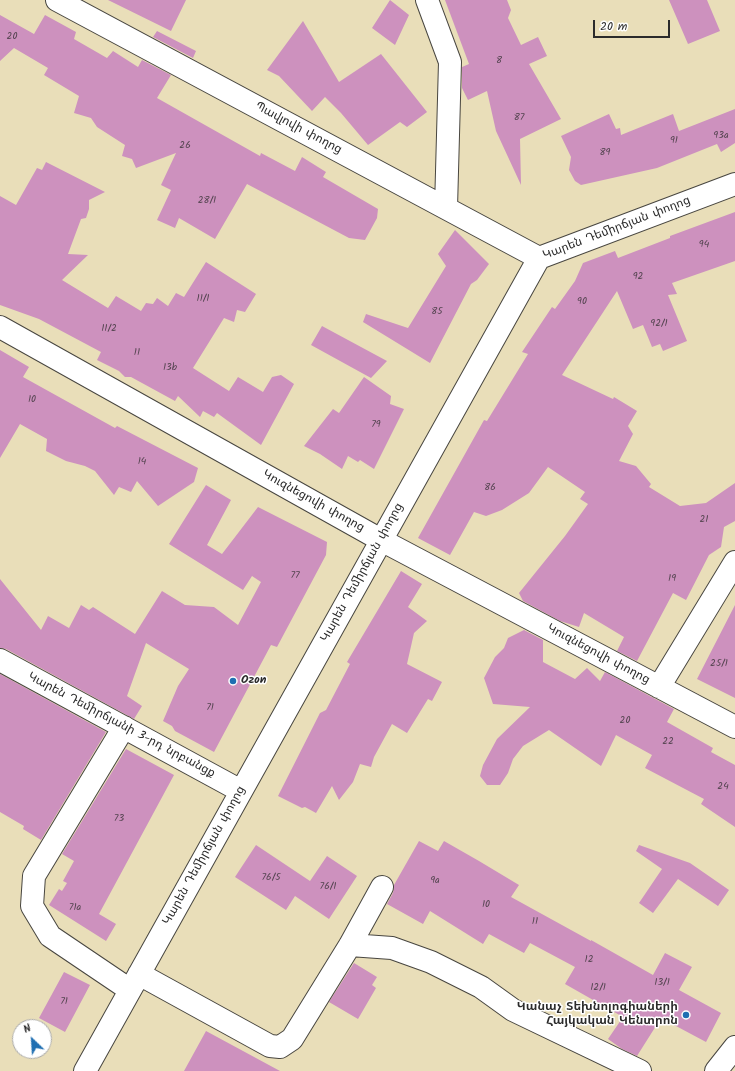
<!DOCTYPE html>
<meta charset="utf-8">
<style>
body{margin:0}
#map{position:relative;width:735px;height:1071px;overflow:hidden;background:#e9deb9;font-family:Kalam,sans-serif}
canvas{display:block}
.north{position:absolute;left:12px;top:1019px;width:40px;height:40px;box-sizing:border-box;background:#fff;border:1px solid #aaa;border-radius:50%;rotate:335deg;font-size:11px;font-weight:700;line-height:16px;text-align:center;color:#2b2b2b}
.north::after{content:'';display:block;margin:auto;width:14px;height:18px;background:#1f6fb2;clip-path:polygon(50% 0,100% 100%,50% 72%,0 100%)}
.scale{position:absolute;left:593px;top:20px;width:77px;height:18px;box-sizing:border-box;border:2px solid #2b2b2b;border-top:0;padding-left:5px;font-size:12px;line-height:14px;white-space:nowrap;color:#2b2b2b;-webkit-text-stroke:3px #fff;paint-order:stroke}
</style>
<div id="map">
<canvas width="735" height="1071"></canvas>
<div class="north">N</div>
<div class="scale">20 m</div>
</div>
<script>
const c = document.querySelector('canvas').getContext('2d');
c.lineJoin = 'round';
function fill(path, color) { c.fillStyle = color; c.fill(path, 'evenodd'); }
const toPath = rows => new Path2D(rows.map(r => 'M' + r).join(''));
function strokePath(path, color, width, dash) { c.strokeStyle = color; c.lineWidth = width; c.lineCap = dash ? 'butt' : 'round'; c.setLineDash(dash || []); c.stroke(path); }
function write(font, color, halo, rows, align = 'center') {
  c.font = font + ' Kalam,"Noto Sans Armenian",sans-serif'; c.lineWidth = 3; c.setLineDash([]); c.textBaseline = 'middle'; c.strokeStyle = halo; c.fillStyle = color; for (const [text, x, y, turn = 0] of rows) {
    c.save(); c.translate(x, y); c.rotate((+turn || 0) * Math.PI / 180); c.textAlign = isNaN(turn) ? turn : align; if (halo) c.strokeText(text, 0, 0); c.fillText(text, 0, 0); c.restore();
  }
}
fill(toPath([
 [108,0,186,0,171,31],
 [390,0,409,15,395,45,372,28],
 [445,0,507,0,511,10,508,18,521,45,538,37,547,56,529,64,561,119,520,139,521,185,496,131,487,91,468,100,462,88,462,67,469,64],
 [669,0,707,0,720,31,688,44],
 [0,15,34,34,45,15,76,32,74,39,107,58,113,51,138,67,142,60,171,75,157,98,260,156,261,153,295,171,302,157,326,172,323,177,378,209,377,218,365,240,349,238,247,184,215,239,179,218,175,228,157,220,171,190,161,185,176,153,136,168,132,159,122,156,125,145,97,127,91,118,74,113,79,96,44,75,48,68,14,48,0,61],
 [303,21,339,82,381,54,427,112,407,127,400,122,368,145,341,113,325,97,312,111,279,76,267,70],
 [157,31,196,51,193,58,153,37],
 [735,109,735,143,721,152,717,144,657,168,581,185,575,181,569,170,571,157,561,136,609,114,616,129,620,128,621,135,673,114,679,131],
 [46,162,105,192,89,200,89,209,86,218,81,219,68,254,88,255,62,280,108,308,116,296,141,311,146,303,153,304,157,298,168,306,176,293,184,297,206,262,256,294,245,312,237,310,234,322,224,318,193,368,229,391,238,377,263,392,272,377,281,375,294,384,261,445,217,413,214,417,203,411,200,417,178,396,175,401,131,377,125,377,119,371,97,360,101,352,39,319,0,305,0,196,16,205,37,168,42,170],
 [735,212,735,261,672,283,677,294,668,295,687,341,663,351,660,344,652,347,643,325,633,329,617,291,562,375,613,399,614,397,637,411,628,426,633,434,619,461,636,466,651,484,649,487,680,506,706,503,735,483,735,521,724,527,721,547,709,555,686,600,673,593,637,661,617,651,624,637,584,613,579,627,560,621,523,601,519,593,565,536,588,504,580,499,585,492,548,467,529,493,502,510,486,516,474,512,450,555,418,538,484,420,487,421,528,354,522,352,552,307,555,309,575,281,583,263,615,251,618,258,670,238,670,236],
 [455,230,489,264,477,280,471,284,430,363,363,322,366,314,408,328,446,266,438,254],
 [322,326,387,361,371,378,311,345],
 [0,350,29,367,23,377,115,428,117,426,198,468,194,482,158,506,137,481,131,492,119,487,114,495,95,471,85,466,66,461,46,451,47,439,20,424,0,458],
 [364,377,391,396,390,404,404,409,374,469,360,460,358,462,348,456,342,469,320,454,304,446,333,409,339,413],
 [206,485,231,500,207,545,222,554,258,507,327,542,326,555,277,647,271,645,214,752,175,731,172,726,163,721,178,686,189,669,146,643,127,696,142,706,134,719,6,649,0,648,0,579,41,630,48,616,69,628,81,605,89,610,93,607,135,634,162,591,185,605,214,607,238,625,261,582,252,576,243,590,169,544],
 [401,571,422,584,408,607,427,621,414,633,407,664,442,682,432,701,428,699,407,733,392,724,374,757,371,767,360,764,353,782,339,800,332,786,316,813,305,807,302,808,278,796,320,713,326,710,350,664,347,662],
 [735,605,735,698,697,679],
 [524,630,543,640,543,662,575,679,587,668,600,681,605,672,674,709,667,722,713,748,711,752,735,765,735,827,701,804,704,799,645,768,652,755,616,735,601,766,549,730,523,746,513,759,508,773,500,785,487,785,480,776,483,765,497,739,530,707,493,704,484,678,495,657,504,648,508,638],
 [0,674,106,732,41,840,23,829,24,826,0,812],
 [126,749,174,775,99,914,116,924,106,941,49,905,59,889,62,891,67,883,63,881,74,861,62,854],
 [419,841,438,851,444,841,479,861,519,885,511,897,591,941,591,940,653,975,665,953,692,967,679,990,721,1013,706,1042,661,1018,637,1056,622,1049,608,1039,623,1017,565,984,575,967,530,943,524,953,489,934,483,944,430,911,423,924,387,904,393,893,394,885],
 [256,845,310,881,327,856,357,876,329,919,295,896,286,910,235,877],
 [639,845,690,863,729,890,718,906,678,879,653,913,639,903,662,869,636,851],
 [354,963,377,977,372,985,376,988,358,1019,329,1002],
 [64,972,90,985,65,1032,39,1018],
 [206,1031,280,1071,184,1071]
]), '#cd91be');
const minor = toPath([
 [57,0,539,258],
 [427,0,450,62,446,208],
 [0,327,381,540,735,727],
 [0,660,241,791],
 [659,687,735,562],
 [124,727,34,876,32,906,50,936,130,990],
 [350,945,392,948,431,962,481,987,513,1010,640,1071],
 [139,974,270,1046,280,1047,292,1039,350,945,382,887],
 [85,1071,539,258,735,184],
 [716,1071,735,1047]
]);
strokePath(minor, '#484640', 24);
strokePath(minor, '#fff', 22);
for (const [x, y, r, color] of [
 [233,681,4,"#1f6fb2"],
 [686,1015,4,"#1f6fb2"]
]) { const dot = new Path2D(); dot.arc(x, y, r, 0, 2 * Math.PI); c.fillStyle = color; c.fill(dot); strokePath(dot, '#fff', 1.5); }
write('10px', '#544450', null, [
 ["20",12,37],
 ["8",499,61],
 ["87",519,118],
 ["93a",721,136],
 ["91",674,141],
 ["26",185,146],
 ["89",605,153],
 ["28/1",207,201],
 ["94",704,245],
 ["92",638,277],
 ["11/1",203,299],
 ["90",582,302],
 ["85",437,312],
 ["92/1",659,324],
 ["11/2",109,329],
 ["11",137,353],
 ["13b",170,368],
 ["10",32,400],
 ["79",376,425],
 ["14",142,462],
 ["86",490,488],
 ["21",704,520],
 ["77",295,576],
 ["19",672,579],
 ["25/1",719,664],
 ["71",210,708],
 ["20",625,721],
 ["22",668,742],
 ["24",723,787],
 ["73",119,819],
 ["76/5",271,878],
 ["9a",435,881],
 ["76/1",328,887],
 ["10",486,905],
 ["71a",75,908],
 ["11",535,922],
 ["12",589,960],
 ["13/1",662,983],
 ["12/1",598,988],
 ["71",64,1002]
]);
write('12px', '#2b2b2b', '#fff', [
 ["Պավլովի փողոց",298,129,28],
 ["Կարեն Դեմիրճյան փողոց",617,229,-21],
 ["Կուզնեցովի փողոց",313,502,29],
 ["Կարեն Դեմիրճյան փողոց",363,573,-61],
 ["Կուզնեցովի փողոց",598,655,28],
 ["Կարեն Դեմիրճյանի 3-րդ նրբանցք",121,726,28],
 ["Կարեն Դեմիրճյան փողոց",205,856,-61]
]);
write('bold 12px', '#2b2b2b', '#fff', [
 ["Ozon",241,681],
 ["Կանաչ Տեխնոլոգիաների",678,1008,"right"],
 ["Հայկական Կենտրոն",678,1022,"right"]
], 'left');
</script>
